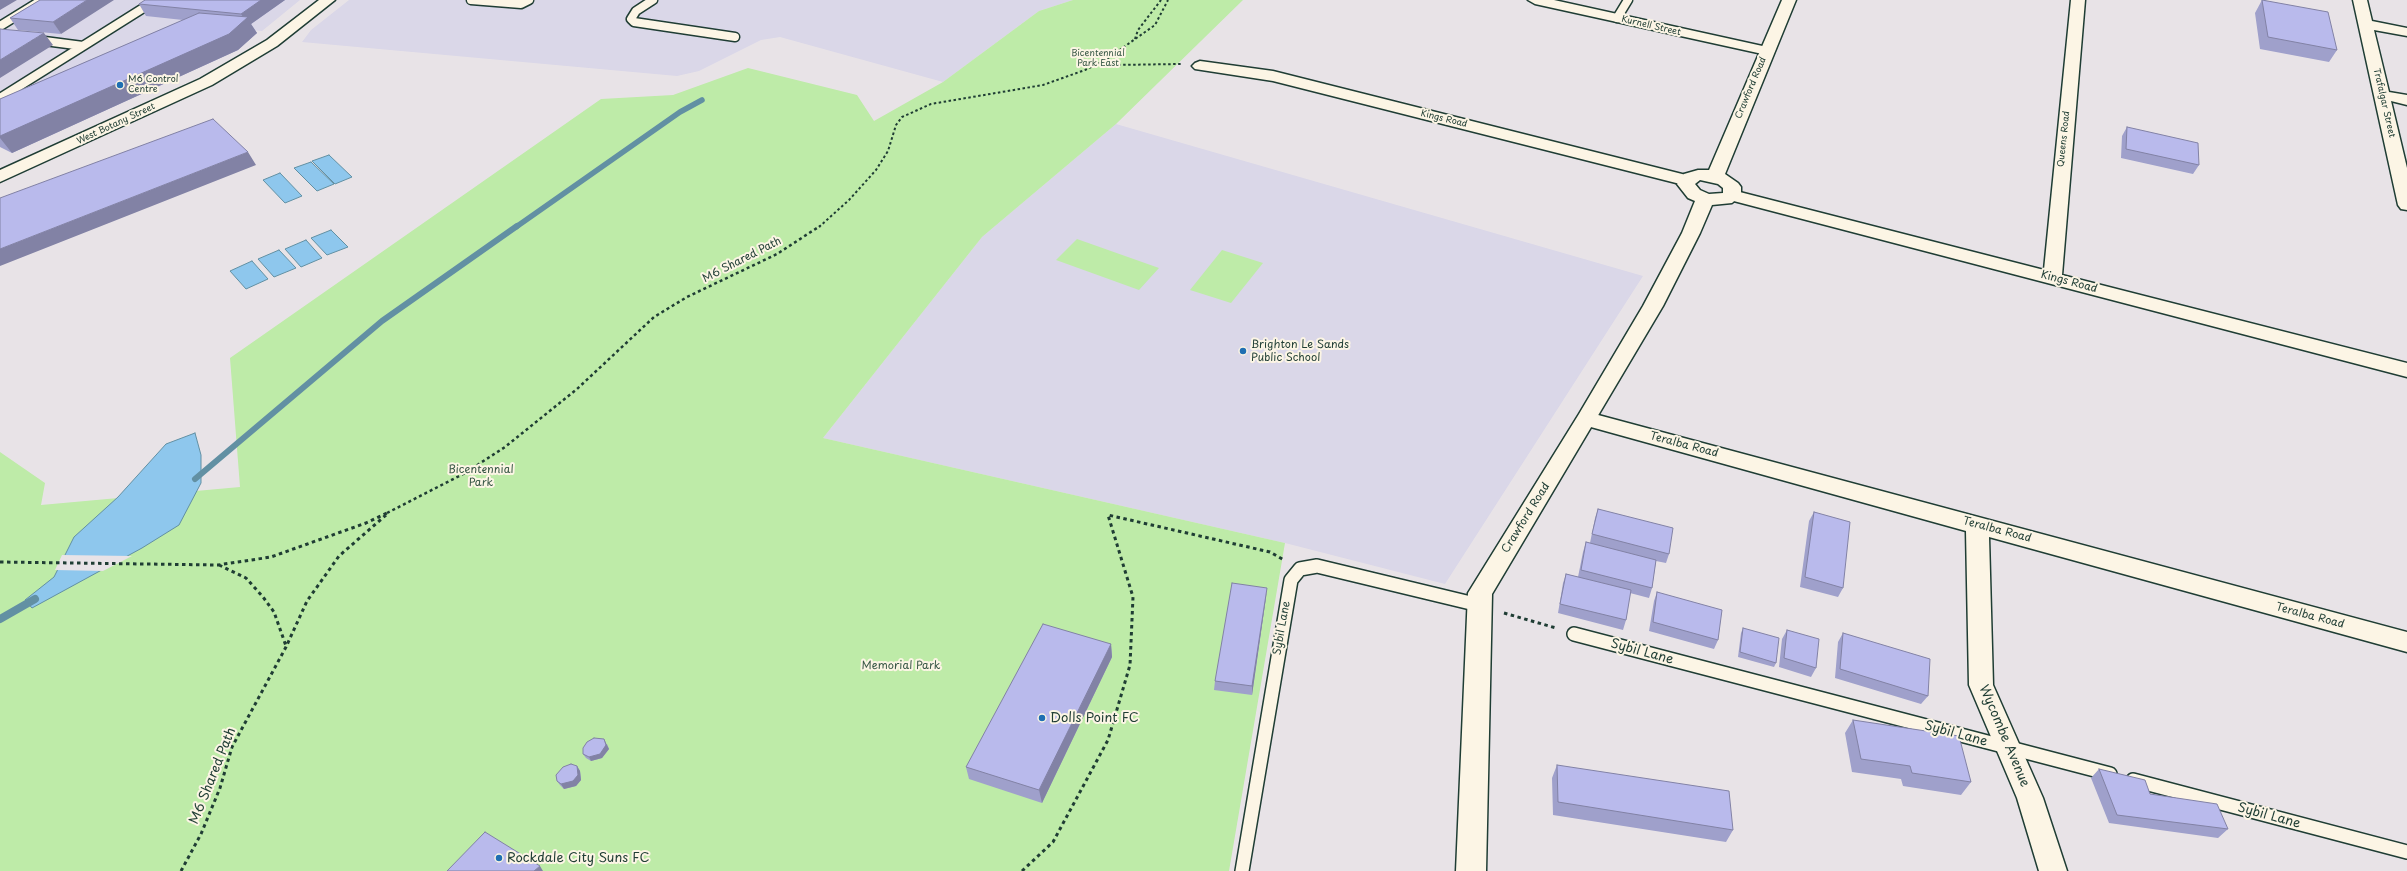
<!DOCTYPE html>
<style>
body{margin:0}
canvas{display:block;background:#e8e3e7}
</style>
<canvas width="2407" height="871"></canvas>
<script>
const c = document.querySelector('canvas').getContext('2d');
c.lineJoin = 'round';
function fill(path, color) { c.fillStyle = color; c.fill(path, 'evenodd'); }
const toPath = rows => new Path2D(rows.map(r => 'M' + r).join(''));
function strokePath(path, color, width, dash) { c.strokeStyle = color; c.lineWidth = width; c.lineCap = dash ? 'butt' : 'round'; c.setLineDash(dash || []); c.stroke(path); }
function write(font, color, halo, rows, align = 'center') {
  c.font = font + ' "Playpen Sans",sans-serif'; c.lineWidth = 4; c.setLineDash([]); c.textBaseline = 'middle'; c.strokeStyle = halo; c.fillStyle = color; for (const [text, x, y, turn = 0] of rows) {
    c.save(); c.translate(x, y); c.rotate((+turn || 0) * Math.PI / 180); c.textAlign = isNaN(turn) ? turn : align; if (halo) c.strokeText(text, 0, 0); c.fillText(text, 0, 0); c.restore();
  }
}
fill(toPath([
 [0,0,300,0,262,31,200,25,0,112],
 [349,0,1073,0,1039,11,943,82,780,37,761,40,699,71,677,76,302,42,311,30],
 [1116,124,1643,276,1445,584,1285,543,823,438,982,237]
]), '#dad7e8');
fill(toPath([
 [1073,0,1243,0,1116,124,982,237,823,438,1285,543,1229,871,0,871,0,452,45,483,41,505,240,487,230,358,601,99,673,95,748,68,857,95,874,121,943,82,1039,11],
 [1077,239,1159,268,1139,290,1056,260],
 [1222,250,1263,263,1231,303,1190,290]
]), '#beeba8');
const water = toPath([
 [329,155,352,177,335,184,312,161,329,155],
 [311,162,334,184,317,191,294,168,311,162],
 [280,173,302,196,285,203,263,180,280,173],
 [331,230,348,247,327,255,311,238,331,230],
 [306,240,322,258,301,267,285,249,306,240],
 [279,250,296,268,274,277,258,259,279,250],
 [252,261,268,279,246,289,230,271,252,261],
 [195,433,201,455,201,483,179,525,142,548,32,608,25,600,54,577,74,537,118,497,166,444,195,433]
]);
fill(water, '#8ec7ed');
strokePath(water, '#6290a3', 1);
fill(toPath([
 [62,555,132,556,103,571,55,570]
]), '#e8e3e7');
strokePath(toPath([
 [516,227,680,112,702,100]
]), '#6290a3', 5.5);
strokePath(toPath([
 [195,479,382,321,517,226]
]), '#6290a3', 6);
strokePath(toPath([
 [0,619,35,599]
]), '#6290a3', 8);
const laneFar1 = toPath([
 [471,0,521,4,529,0],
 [653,0,636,11,631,19,634,22,735,37],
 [1617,18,1628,0],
 [0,26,42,0],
 [83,46,156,0],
 [0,98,83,46,37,40]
]);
const lane = toPath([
 [1574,634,2110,774],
 [2133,780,2407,852],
 [1242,871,1291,580,1300,569,1317,566,1479,605]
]);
const street = toPath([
 [1528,0,1554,0,1767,47,1774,51,1767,55,1535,4,1528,0],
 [2071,0,2085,0,2062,275,2407,363,2407,377,1726,199,1723,195,1726,191,1732,190,2044,270,2071,0],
 [2353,0,2367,0,2372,21,2407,28,2407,36,2374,30,2389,92,2407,95,2407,105,2391,101,2407,168,2407,210,2401,209,2398,205,2353,0],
 [1200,61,1273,71,1694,177,1696,181,1694,185,1688,186,1273,81,1195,69,1192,66,1195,63,1200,61],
 [1587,412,2407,632,2407,652,1989,537,1993,685,2043,798,2067,871,2039,871,2017,798,1969,685,1966,531,1580,424,1577,419,1580,414,1587,412]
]);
const secondary = toPath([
 [319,0,335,0,277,46,212,85,0,182,0,170,200,79,267,40,319,0],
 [1782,0,1796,0,1725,174,1738,183,1741,187,1741,195,1732,203,1712,205,1700,233,1663,306,1492,594,1486,871,1456,871,1468,593,1579,414,1643,306,1682,233,1695,201,1688,198,1677,184,1684,174,1698,170,1709,170,1782,0],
 [1700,180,1718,184,1723,188,1723,193,1709,194,1700,190,1695,184,1700,180]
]);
strokePath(laneFar1, '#1f3d34', 11);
strokePath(lane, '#1f3d34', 16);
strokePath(street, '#1f3d34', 3);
strokePath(secondary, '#1f3d34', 3);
strokePath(toPath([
 [1135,39,1138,30,1161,0],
 [1104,61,1113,65,1181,64],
 [819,227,849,200,876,170,888,151,896,125,902,117,931,104,1043,85,1085,70,1104,61,1155,25,1168,0]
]), '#1f3d34', 2, [2.5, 2.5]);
strokePath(toPath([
 [387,513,465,473,505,447,577,389,654,317,687,297,777,254,820,226]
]), '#1f3d34', 2.5, [3, 3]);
strokePath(toPath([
 [0,562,218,565,271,557,366,523,389,512],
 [219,565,246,578,263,597,274,612,286,646],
 [1504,613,1556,628],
 [181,871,201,834,220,788,232,747,286,647,307,601,339,556,386,515],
 [1022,871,1053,842,1108,740,1130,665,1133,597,1108,515,1270,552,1284,560]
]), '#1f3d34', 3, [3.5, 3.5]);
strokePath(laneFar1, '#fcf5e5', 8);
strokePath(lane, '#fcf5e5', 13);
fill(street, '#fcf5e5');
fill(secondary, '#fcf5e5');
fill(toPath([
 [40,0,61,34,18,30,10,18],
 [145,0,285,0,251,24,257,33,238,50,12,153,0,147,0,99,183,20,146,16,139,4],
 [2262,0,2337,50,2329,62,2260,49,2255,13],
 [2127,127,2199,165,2193,174,2121,158,2122,136],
 [1598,509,1669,554,1666,563,1656,561,1652,588,1649,598,1630,593,1626,620,1623,630,1558,613,1563,583,1566,574,1578,577,1583,552,1586,542,1590,543,1595,518],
 [1814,512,1843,588,1838,597,1800,587,1809,521],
 [1657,592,1718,640,1714,649,1649,631,1654,601],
 [1266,597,1252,695,1214,690,1215,681],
 [1743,628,1776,663,1774,667,1738,657,1741,633],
 [1787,630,1816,668,1811,677,1779,667,1782,639],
 [1843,633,1928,696,1921,704,1835,678,1838,642],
 [1111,644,1112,657,1042,803,969,779,966,767],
 [1853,720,1971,782,1961,795,1903,786,1901,779,1852,772,1845,733],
 [607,744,609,749,602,758,591,761,586,758,583,754],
 [1557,765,1733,830,1726,842,1553,815,1552,778],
 [577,766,580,771,581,780,576,786,564,789,560,785,557,781],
 [2099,769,2150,794,2228,829,2218,838,2109,823,2091,778]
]), '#9fa0cb');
fill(toPath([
 [0,0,17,0,0,10],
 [87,0,114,0,61,34,53,22],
 [261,0,285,0,251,24,257,33,238,50,12,153,0,138,0,136,245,20,241,14],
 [44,33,53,45,0,78,0,60],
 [248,152,256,165,0,266,0,249],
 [1267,588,1266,597,1252,695,1252,686],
 [1111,644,1112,657,1042,803,1039,790],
 [604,739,609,749,602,758,591,761,589,757],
 [577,766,580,771,581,780,576,786,564,789,561,784],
 [540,866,543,871,534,871]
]), '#8282a5');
const building = toPath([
 [40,0,87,0,53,22,10,18,40,0],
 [145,0,261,0,241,14,139,4,145,0],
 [2262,0,2328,12,2337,50,2268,37,2262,0],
 [199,13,248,17,229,34,0,136,0,99,199,13],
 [0,29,44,33,0,60,0,29],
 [213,119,248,152,0,249,0,198,213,119],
 [2127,127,2198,143,2199,165,2126,149,2127,127],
 [1598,509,1673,528,1669,554,1592,534,1598,509],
 [1814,512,1850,522,1843,588,1805,577,1814,512],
 [1586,542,1656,560,1652,588,1581,570,1586,542],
 [1566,574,1631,590,1626,620,1560,604,1566,574],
 [1232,583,1267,588,1252,686,1215,681,1232,583],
 [1657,592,1722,610,1718,640,1653,622,1657,592],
 [1043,624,1111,644,1039,790,966,767,1043,624],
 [1743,628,1779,638,1776,663,1740,652,1743,628],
 [1787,630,1819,639,1816,668,1784,658,1787,630],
 [1843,633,1930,659,1928,696,1840,669,1843,633],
 [1853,720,1959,736,1971,782,1912,773,1910,766,1861,759,1853,720],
 [594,738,604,739,606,745,600,754,589,757,583,754,583,748,587,742,594,738],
 [571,764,577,766,578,775,573,781,561,784,557,781,556,775,563,767,571,764],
 [1557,765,1729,791,1733,830,1558,802,1557,765],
 [2099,769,2145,780,2150,794,2217,804,2228,829,2117,815,2099,769],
 [485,832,540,866,534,871,447,871,485,832]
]);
fill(building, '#b9baec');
strokePath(building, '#8282a5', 1);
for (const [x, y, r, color] of [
 [120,85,4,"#1f6fb2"],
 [1243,351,4,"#1f6fb2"],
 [1042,718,4,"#1f6fb2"],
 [499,858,4,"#1f6fb2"]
]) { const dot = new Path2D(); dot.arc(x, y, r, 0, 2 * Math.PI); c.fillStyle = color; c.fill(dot); strokePath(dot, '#fcf5e5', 1.5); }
write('9px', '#1f3d34', '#fcf5e5', [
 ["Kurnell Street",1651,26,13],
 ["Crawford Road",1751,88,-67],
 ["Trafalgar Street",2384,103,77],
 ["Kings Road",1444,119,14],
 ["West Botany Street",116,124,-25],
 ["Queens Road",2064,139,-84]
]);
write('9px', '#375745', '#fcf5e5', [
 ["Bicentennial",1098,54],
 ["Park East",1098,64]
]);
write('9px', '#1f3d34', '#fcf5e5', [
 ["M6 Control",128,80],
 ["Centre",128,90]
], 'left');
write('11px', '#1f3d34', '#fcf5e5', [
 ["M6 Shared Path",742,260,-27],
 ["Kings Road",2069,282,15],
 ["Teralba Road",1684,445,15],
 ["Crawford Road",1526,518,-58],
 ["Teralba Road",1997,530,15],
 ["Teralba Road",2310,616,15],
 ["Sybil Lane",1282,628,-80]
]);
write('11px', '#1f3d34', '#fcf5e5', [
 ["Brighton Le Sands",1251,345],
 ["Public School",1251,358]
], 'left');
write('11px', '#375745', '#fcf5e5', [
 ["Bicentennial",481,470],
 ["Park",481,483],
 ["Memorial Park",901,666]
]);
write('13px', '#1f3d34', '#fcf5e5', [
 ["Sybil Lane",1642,652,15],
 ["Sybil Lane",1956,734,15],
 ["Wycombe Avenue",2004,736,67],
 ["M6 Shared Path",213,776,-68],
 ["Sybil Lane",2269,816,15]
]);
write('13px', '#1f3d34', '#fcf5e5', [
 ["Dolls Point FC",1050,718],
 ["Rockdale City Suns FC",507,858]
], 'left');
</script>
